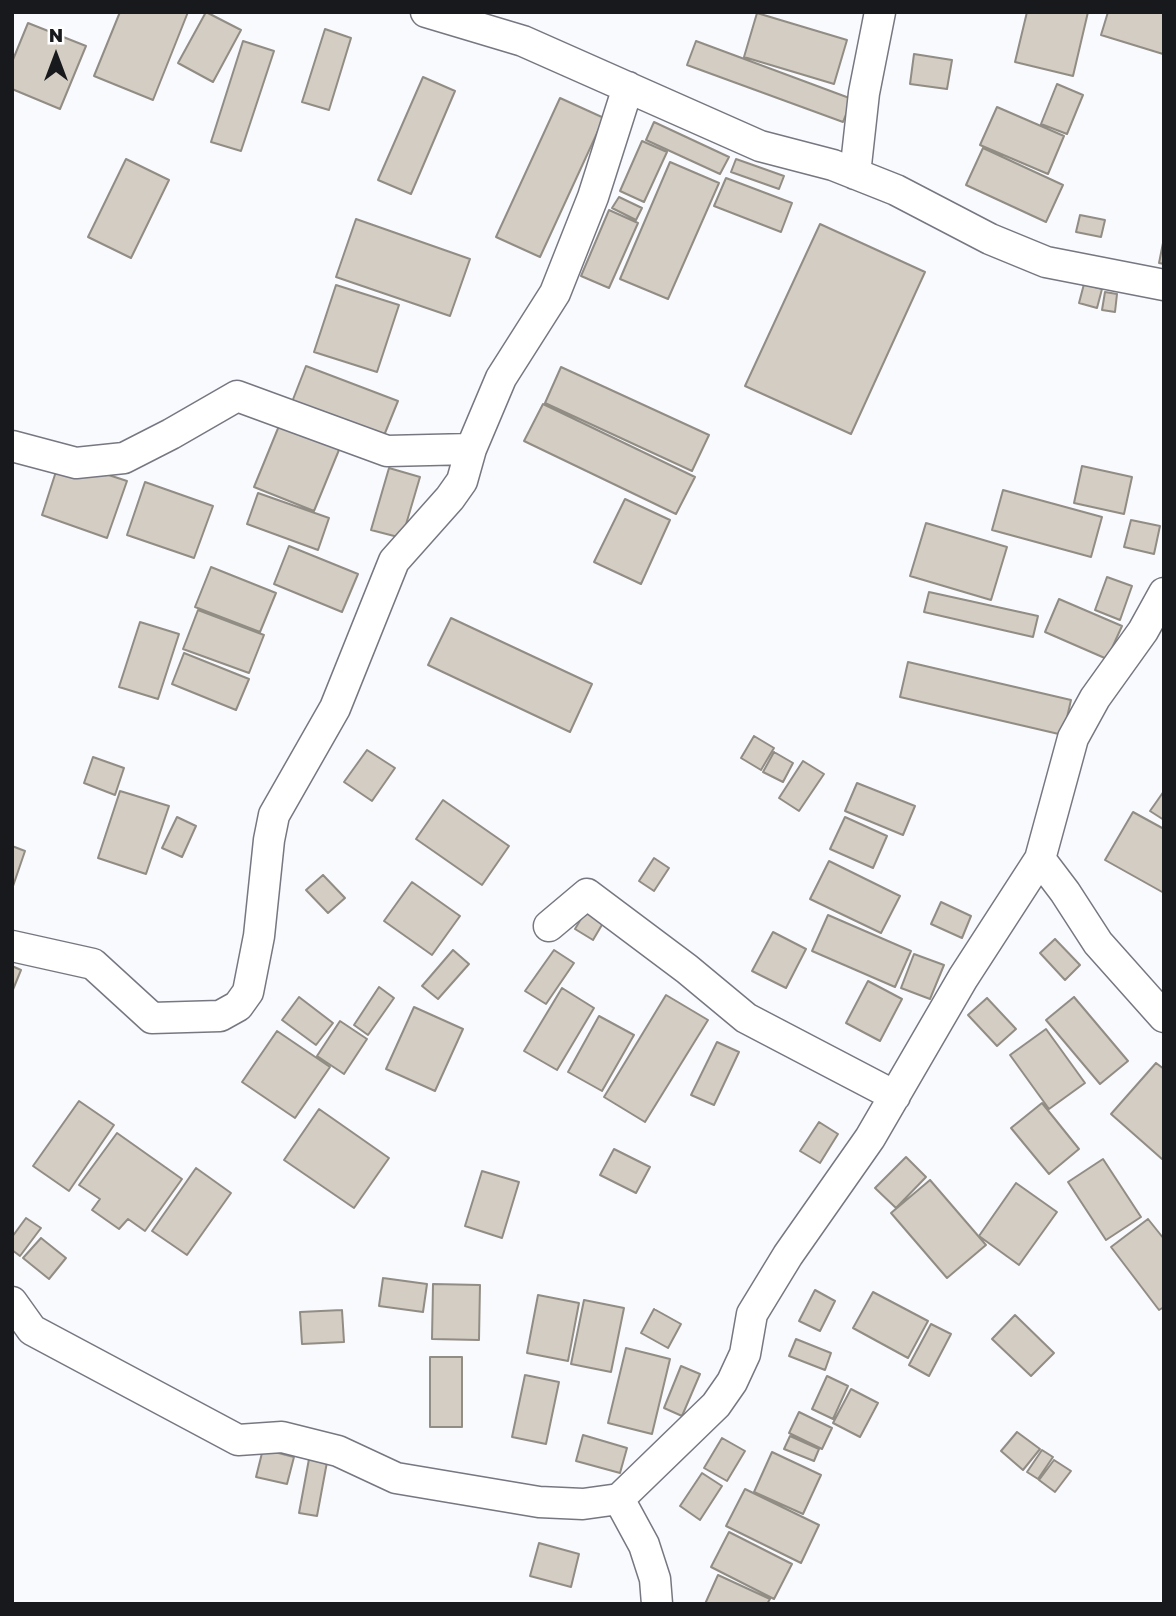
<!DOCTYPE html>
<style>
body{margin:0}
#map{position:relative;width:1176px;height:1616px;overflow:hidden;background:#f9fafe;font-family:"Golos Text",sans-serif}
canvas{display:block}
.frame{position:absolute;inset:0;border:14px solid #18191c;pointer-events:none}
.north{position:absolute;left:21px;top:21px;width:70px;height:70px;-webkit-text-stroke:5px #fff;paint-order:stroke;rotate:0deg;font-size:19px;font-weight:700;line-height:28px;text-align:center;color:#18191c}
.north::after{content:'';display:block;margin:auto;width:24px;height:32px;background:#18191c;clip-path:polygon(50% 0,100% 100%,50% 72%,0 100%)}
</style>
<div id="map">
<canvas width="1176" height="1616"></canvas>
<div class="frame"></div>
<div class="north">N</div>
</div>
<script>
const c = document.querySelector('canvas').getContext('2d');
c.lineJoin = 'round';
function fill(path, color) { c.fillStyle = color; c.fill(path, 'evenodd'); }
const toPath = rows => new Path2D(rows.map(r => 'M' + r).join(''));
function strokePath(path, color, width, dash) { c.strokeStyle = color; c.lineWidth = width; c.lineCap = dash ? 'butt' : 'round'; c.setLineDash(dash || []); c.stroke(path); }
const building = toPath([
 [120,12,188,12,153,100,94,76,120,12],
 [206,12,241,30,213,82,178,63,206,12],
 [1027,12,1088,12,1073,76,1015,62,1027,12],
 [1108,12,1164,12,1163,54,1101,35,1108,12],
 [757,13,847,40,834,84,744,57,757,13],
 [28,23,86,46,60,109,12,89,12,62,28,23],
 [325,29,351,38,329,110,302,102,325,29],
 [243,41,274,51,241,151,211,142,243,41],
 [696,41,852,99,843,122,687,65,696,41],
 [914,54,952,60,947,89,910,84,914,54],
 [423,77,455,91,411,194,378,180,423,77],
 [1057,84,1083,95,1067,134,1041,124,1057,84],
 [560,98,604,118,540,257,496,237,560,98],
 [997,107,1064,136,1048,174,980,145,997,107],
 [654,122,729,157,720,174,646,140,654,122],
 [642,141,667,152,644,202,620,191,642,141],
 [983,148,1063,185,1046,222,966,185,983,148],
 [126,159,169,180,131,258,88,237,126,159],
 [736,159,784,176,779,189,731,172,736,159],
 [670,162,719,183,668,299,620,279,670,162],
 [726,178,792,203,781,232,714,206,726,178],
 [619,197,642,208,636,220,612,208,619,197],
 [609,210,638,223,609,288,581,276,609,210],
 [1080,215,1105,220,1101,237,1076,232,1080,215],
 [356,219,470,259,450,316,336,277,356,219],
 [820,224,925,272,851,434,745,386,820,224],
 [1164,238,1164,264,1159,263,1164,238],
 [1084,284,1102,289,1097,308,1079,303,1084,284],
 [336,285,399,305,377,372,314,352,336,285],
 [1105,292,1117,294,1115,312,1102,310,1105,292],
 [306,366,398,401,383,438,292,402,306,366],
 [561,367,709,435,692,471,545,403,561,367],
 [543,404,695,477,676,514,524,441,543,404],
 [281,421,341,445,314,511,254,487,281,421],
 [60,459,127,481,107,538,42,515,60,459],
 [1082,466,1132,477,1124,514,1074,503,1082,466],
 [389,468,420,477,402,538,371,530,389,468],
 [145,482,213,506,194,558,127,535,145,482],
 [1003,490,1102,517,1091,557,992,530,1003,490],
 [258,493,329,518,318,550,247,524,258,493],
 [625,499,670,520,641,584,594,562,625,499],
 [1131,520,1160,526,1154,554,1124,547,1131,520],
 [926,523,1007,547,991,600,910,576,926,523],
 [289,546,358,574,342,612,274,584,289,546],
 [211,567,276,593,260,632,195,607,211,567],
 [1107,577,1132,586,1120,620,1095,610,1107,577],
 [929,592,1038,616,1033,637,924,612,929,592],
 [1059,599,1122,626,1107,659,1045,632,1059,599],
 [198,610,264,635,249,673,183,649,198,610],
 [451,618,592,684,570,732,428,665,451,618],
 [140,622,179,634,158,699,119,687,140,622],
 [184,653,249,679,236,710,172,684,184,653],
 [908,662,1071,700,1063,735,900,697,908,662],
 [754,736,774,748,761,770,741,758,754,736],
 [367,750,395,768,372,801,344,782,367,750],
 [774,752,793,763,783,782,763,772,774,752],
 [93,757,124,768,115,795,84,783,93,757],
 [803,761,824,774,799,811,779,798,803,761],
 [857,783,915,806,903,835,845,811,857,783],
 [120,791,169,806,146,874,98,858,120,791],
 [1164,791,1164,820,1150,811,1164,791],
 [443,800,509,846,482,885,416,839,443,800],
 [1133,812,1164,829,1164,893,1105,860,1133,812],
 [177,817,196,826,182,857,162,848,177,817],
 [845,817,887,836,873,868,830,849,845,817],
 [12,846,25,851,12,889,12,846],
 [654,858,669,868,654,891,639,881,654,858],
 [829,861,900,896,881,933,810,899,829,861],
 [323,875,345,898,328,913,306,890,323,875],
 [412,882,460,916,432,955,384,921,412,882],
 [941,902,971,916,962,938,931,924,941,902],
 [588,907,606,918,593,940,575,929,588,907],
 [828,915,911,951,895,987,812,951,828,915],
 [773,932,806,949,786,988,752,971,773,932],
 [1055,939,1080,965,1065,980,1040,953,1055,939],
 [453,950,469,964,438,999,422,986,453,950],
 [554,950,574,963,546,1004,525,991,554,950],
 [914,954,944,965,930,999,901,988,914,954],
 [12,966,21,970,12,992,12,966],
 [868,981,902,999,880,1041,846,1023,868,981],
 [379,987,394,998,368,1035,354,1025,379,987],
 [562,988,594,1008,557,1070,524,1051,562,988],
 [666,995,708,1020,645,1122,604,1097,666,995],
 [299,997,333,1023,316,1045,282,1020,299,997],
 [1074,997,1128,1061,1100,1084,1046,1020,1074,997],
 [987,998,1016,1029,997,1046,968,1015,987,998],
 [414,1007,463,1029,435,1091,386,1069,414,1007],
 [599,1016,634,1035,602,1091,568,1072,599,1016],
 [340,1021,367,1039,344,1074,317,1056,340,1021],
 [1046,1029,1085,1083,1049,1109,1010,1055,1046,1029],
 [277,1031,330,1067,295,1118,242,1082,277,1031],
 [717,1042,739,1052,714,1105,691,1095,717,1042],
 [1156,1063,1164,1069,1164,1157,1162,1159,1111,1114,1156,1063],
 [79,1101,114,1125,69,1191,33,1166,79,1101],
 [1042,1103,1079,1149,1049,1174,1011,1128,1042,1103],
 [319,1109,389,1158,354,1208,284,1160,319,1109],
 [819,1122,838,1134,820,1163,800,1151,819,1122],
 [117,1133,182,1179,145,1231,128,1219,119,1229,92,1210,100,1199,79,1185,117,1133],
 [614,1149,650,1167,636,1193,600,1175,614,1149],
 [906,1157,926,1177,896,1208,875,1188,906,1157],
 [1103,1159,1141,1217,1106,1240,1068,1182,1103,1159],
 [196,1168,231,1193,187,1255,152,1231,196,1168],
 [482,1171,519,1182,502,1238,465,1226,482,1171],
 [930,1180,986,1245,947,1278,891,1213,930,1180],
 [1016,1183,1057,1212,1019,1265,979,1236,1016,1183],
 [26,1218,41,1228,20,1256,12,1250,12,1237,26,1218],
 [1148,1219,1164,1239,1164,1307,1159,1310,1111,1247,1148,1219],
 [41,1238,66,1258,49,1279,23,1258,41,1238],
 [383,1278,427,1284,423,1312,379,1306,383,1278],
 [433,1284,480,1285,479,1340,432,1339,433,1284],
 [815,1290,835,1301,820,1331,799,1321,815,1290],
 [873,1292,928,1321,908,1358,853,1328,873,1292],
 [538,1295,579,1303,568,1361,527,1353,538,1295],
 [584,1300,624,1308,611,1372,571,1364,584,1300],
 [654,1309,681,1324,668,1348,641,1333,654,1309],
 [342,1310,344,1342,302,1344,300,1312,342,1310],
 [1015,1315,1054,1353,1031,1376,992,1339,1015,1315],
 [931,1324,951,1334,929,1376,909,1365,931,1324],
 [796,1339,831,1353,825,1370,789,1356,796,1339],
 [626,1348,670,1359,652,1434,608,1423,626,1348],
 [430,1357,462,1357,462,1427,430,1427,430,1357],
 [681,1366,700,1374,682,1416,664,1408,681,1366],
 [525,1375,559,1382,546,1444,512,1437,525,1375],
 [827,1376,848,1386,833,1419,812,1409,827,1376],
 [851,1389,878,1403,860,1437,833,1423,851,1389],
 [799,1412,832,1428,822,1449,789,1433,799,1412],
 [1017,1432,1040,1449,1023,1470,1001,1451,1017,1432],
 [583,1435,627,1448,620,1473,576,1461,583,1435],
 [790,1436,819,1449,814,1461,784,1449,790,1436],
 [722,1438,745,1451,727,1481,704,1468,722,1438],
 [263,1449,294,1457,287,1484,256,1477,263,1449],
 [1042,1450,1053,1457,1038,1479,1027,1472,1042,1450],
 [772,1452,821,1475,803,1514,754,1492,772,1452],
 [309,1459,327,1462,317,1516,299,1513,309,1459],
 [1054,1460,1071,1471,1055,1492,1039,1480,1054,1460],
 [702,1473,722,1486,700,1520,680,1506,702,1473],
 [745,1489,819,1525,801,1563,726,1526,745,1489],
 [729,1532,792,1564,774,1599,711,1567,729,1532],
 [539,1543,579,1554,571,1587,530,1576,539,1543],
 [718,1575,770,1599,767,1604,705,1604,718,1575]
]);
fill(building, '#d3cdc4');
strokePath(building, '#918c84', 2);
const street = toPath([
 [426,12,523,41,760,146,833,165,896,190,990,239,1046,262,1164,285],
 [855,174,864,93,880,12],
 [12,446,76,463,124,458,171,434,237,396,387,451,471,449],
 [1040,859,1065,892,1098,943,1164,1017],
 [549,926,587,894,687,969,746,1018,895,1096],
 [12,946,93,964,152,1018,220,1016,238,1006,248,992,259,936,269,840,274,815,335,708,394,561,450,498,462,481,471,449,501,378,555,293,593,197,628,87],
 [12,1302,32,1330,238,1440,282,1437,338,1451,396,1478,539,1502,583,1504,619,1499,716,1405,732,1382,745,1354,752,1314,788,1255,870,1138,963,978,1040,859,1073,738,1095,698,1143,631,1164,593],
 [619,1499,644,1545,655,1579,657,1604]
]);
strokePath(street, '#767780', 33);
strokePath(street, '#fff', 30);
</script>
